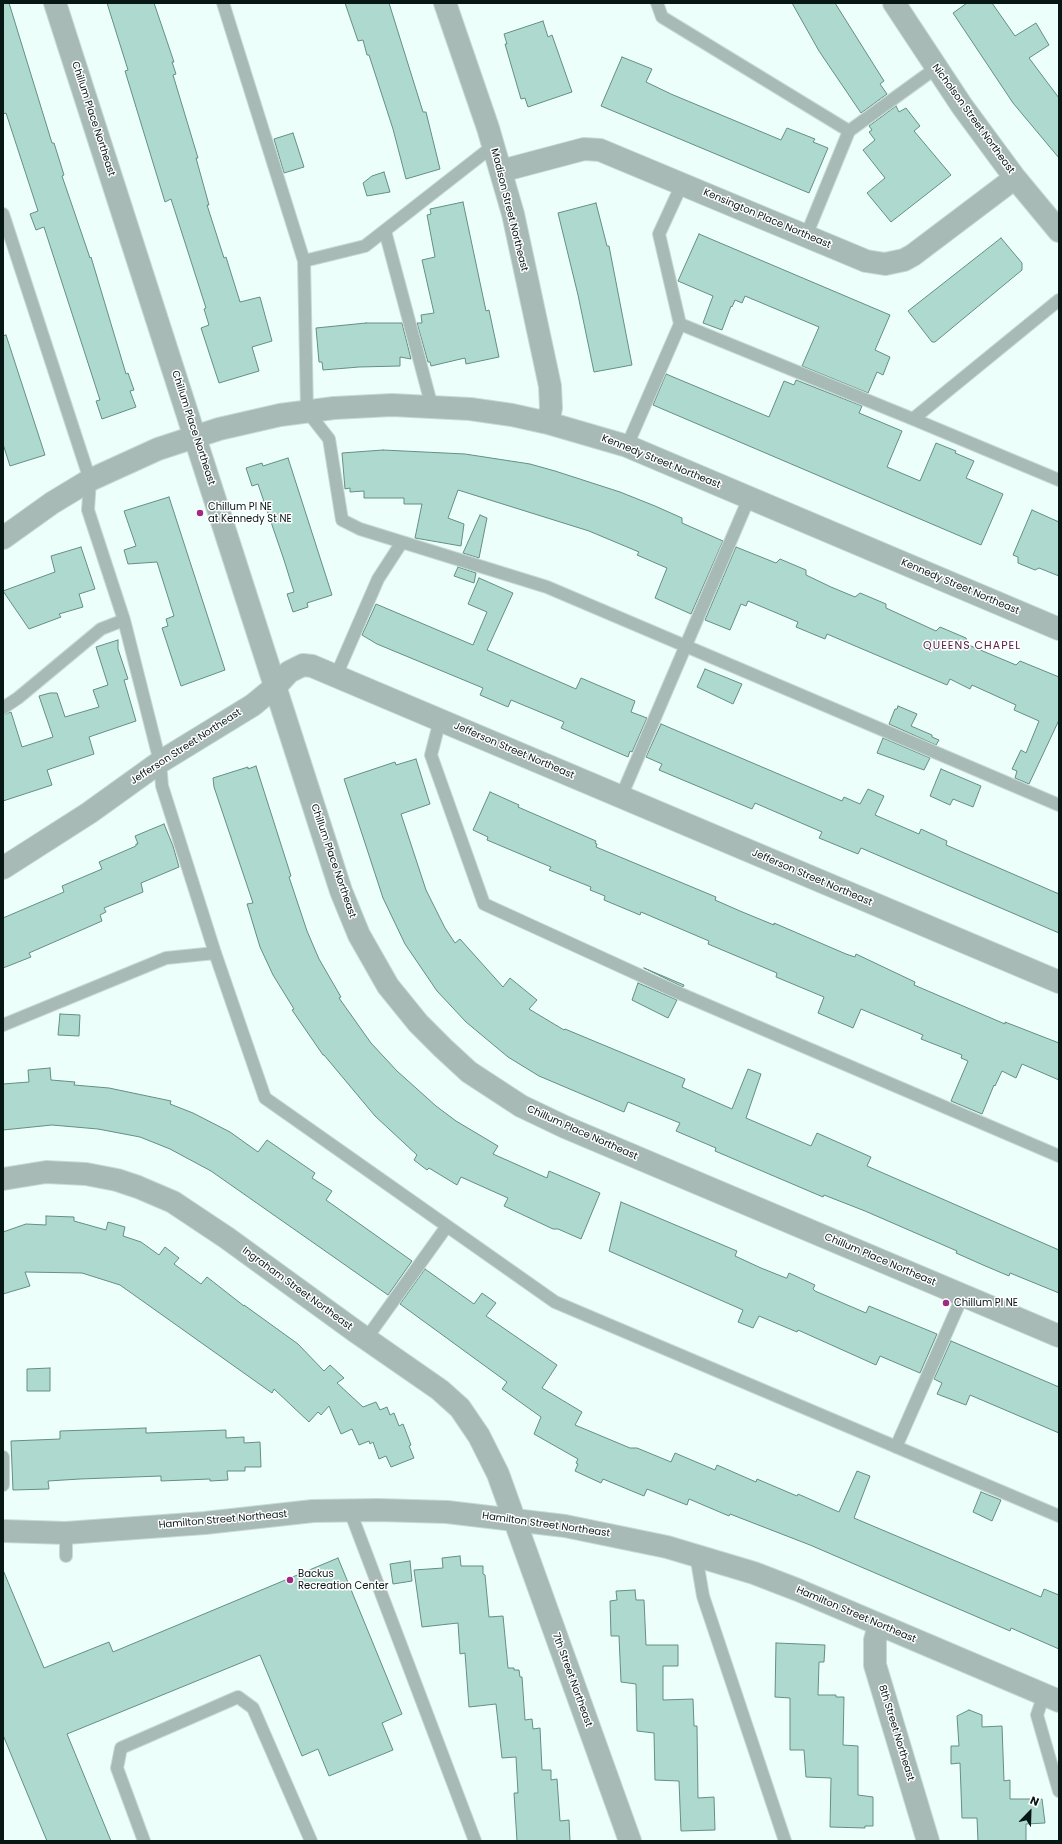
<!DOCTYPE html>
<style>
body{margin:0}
#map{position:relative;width:1062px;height:1844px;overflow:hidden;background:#edfffa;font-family:Poppins,sans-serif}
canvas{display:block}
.frame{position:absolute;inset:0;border:4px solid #061714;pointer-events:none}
.north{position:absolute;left:1010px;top:1792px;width:40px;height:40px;-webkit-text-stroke:3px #fff;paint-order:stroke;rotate:23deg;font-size:11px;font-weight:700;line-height:16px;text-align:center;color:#061714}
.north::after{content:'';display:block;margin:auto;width:14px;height:18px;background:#061714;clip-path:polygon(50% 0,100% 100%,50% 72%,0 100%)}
</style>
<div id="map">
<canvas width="1062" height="1844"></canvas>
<div class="frame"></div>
<div class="north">N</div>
</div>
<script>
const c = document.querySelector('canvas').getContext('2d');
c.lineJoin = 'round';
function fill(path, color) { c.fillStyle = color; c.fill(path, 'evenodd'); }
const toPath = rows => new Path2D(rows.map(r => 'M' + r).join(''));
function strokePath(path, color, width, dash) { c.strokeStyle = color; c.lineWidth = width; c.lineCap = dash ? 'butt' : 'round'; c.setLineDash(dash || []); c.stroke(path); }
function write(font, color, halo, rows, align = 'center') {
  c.font = font + ' Poppins,sans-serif'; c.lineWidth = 3; c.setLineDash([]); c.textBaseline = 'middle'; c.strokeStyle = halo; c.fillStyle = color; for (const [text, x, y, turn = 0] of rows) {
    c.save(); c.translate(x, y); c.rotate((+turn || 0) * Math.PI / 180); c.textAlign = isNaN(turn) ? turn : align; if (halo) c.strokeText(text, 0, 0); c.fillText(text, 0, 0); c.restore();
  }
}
const building = toPath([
 [3,3,9,3,52,143,54,143,64,175,62,176,90,258,91,257,126,374,128,373,134,390,130,391,136,407,102,419,96,401,100,400,44,227,36,230,30,214,38,211,6,113,3,114,3,3],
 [107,3,154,3,174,62,172,62,176,74,173,75,198,158,196,158,209,205,207,205,224,258,226,257,240,302,260,297,272,341,252,347,259,371,219,383,201,328,209,325,204,309,206,308,171,199,165,202,125,71,128,70,107,3],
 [345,3,389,3,423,112,426,112,440,169,406,179,393,129,369,55,367,55,363,40,358,41,345,3],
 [792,3,835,3,884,81,880,84,887,94,861,113,819,51,792,3],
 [967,3,992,3,1015,36,1036,23,1049,45,1029,58,1059,98,1059,158,1013,103,953,13,967,3],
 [543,21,548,37,552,35,572,92,528,107,525,98,521,99,505,44,507,44,504,34,543,21],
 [622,57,652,69,646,82,671,94,781,140,787,128,815,139,813,142,828,148,809,193,601,106,622,57],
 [896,106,899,112,906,108,920,126,914,131,951,175,891,222,867,193,885,178,863,150,875,140,869,132,872,130,869,126,896,106],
 [293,133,304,167,284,173,274,139,293,133],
 [384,172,390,192,367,196,363,183,372,176,384,172],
 [463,202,486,311,489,310,499,357,466,364,465,358,431,366,430,362,428,362,417,323,422,323,421,315,434,313,422,260,435,257,427,215,431,214,430,209,463,202],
 [596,203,607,246,609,246,632,365,594,372,578,295,558,213,596,203],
 [699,234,890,315,875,350,890,357,883,375,877,372,868,393,802,366,819,327,745,296,742,303,735,300,732,307,731,306,722,330,703,323,713,296,678,281,699,234],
 [1001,238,1022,263,1022,270,935,342,932,342,908,311,1001,238],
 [366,323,402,323,411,359,400,357,400,366,359,367,323,370,322,362,319,362,316,328,366,323],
 [6,335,45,455,10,466,3,444,3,336,6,335],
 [666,374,769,417,784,381,794,385,796,380,862,406,859,413,902,431,887,467,920,481,936,443,956,451,955,453,974,461,966,478,1003,494,981,545,653,405,666,374],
 [383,450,465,454,530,464,555,471,620,492,655,506,682,518,682,523,723,541,691,614,655,598,667,568,637,555,639,552,589,531,458,490,448,518,464,524,461,546,415,538,422,504,404,504,404,498,364,498,364,491,350,492,350,488,345,489,342,453,383,450],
 [288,458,332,595,307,603,308,607,293,612,287,594,294,592,284,560,258,484,252,486,246,468,262,463,263,466,288,458],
 [169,497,225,670,181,686,162,628,168,626,166,619,174,616,157,562,128,564,124,550,136,546,124,511,169,497],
 [1032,510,1059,522,1059,576,1039,568,1035,570,1018,563,1018,557,1013,555,1032,510],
 [480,515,487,518,479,558,463,553,480,515],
 [81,547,95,589,79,594,83,607,59,614,61,617,29,629,3,591,55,572,51,556,81,547],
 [736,547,776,563,780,559,806,570,806,575,831,587,855,597,860,593,886,604,886,608,936,631,940,627,966,638,967,641,966,644,1016,665,1020,661,1059,677,1059,720,1029,784,1015,778,1017,771,1012,769,1021,750,1026,753,1039,721,1014,710,1016,705,972,685,970,689,950,679,947,685,827,634,825,639,796,627,798,622,748,601,746,606,741,604,730,630,705,620,736,547],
 [458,567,476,573,474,583,454,576,458,567],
 [479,578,513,593,487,650,576,689,581,678,635,701,631,712,647,718,632,752,630,751,628,757,561,728,564,722,511,700,508,707,480,695,483,688,377,644,362,635,376,604,473,645,487,612,468,604,479,578],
 [118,640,118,649,128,679,124,680,136,721,89,737,94,754,47,770,52,785,3,801,3,715,11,712,22,747,53,737,39,696,50,693,57,693,65,717,99,707,93,690,108,685,96,647,118,640],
 [705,669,742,684,733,704,697,687,705,669],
 [898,706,917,714,911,726,932,735,932,737,939,740,936,745,889,724,895,709,897,709,898,706],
 [661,724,842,801,844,797,860,804,868,789,884,796,875,815,919,834,921,829,947,841,946,845,1059,894,1059,933,861,848,858,854,819,838,822,832,755,803,752,809,659,770,662,764,646,757,661,724],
 [883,738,930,758,924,770,877,753,883,738],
 [416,759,430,804,401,814,426,890,445,928,455,943,460,939,503,987,510,978,537,1000,529,1009,564,1030,565,1029,678,1076,685,1079,682,1087,732,1109,748,1069,761,1074,746,1118,811,1146,817,1133,871,1157,867,1166,1059,1250,1059,1293,1010,1273,1009,1276,983,1265,956,1253,957,1251,865,1211,824,1195,823,1197,715,1151,716,1148,676,1131,680,1123,628,1102,624,1112,539,1076,508,1057,466,1022,437,991,405,944,383,898,344,779,395,762,396,765,416,759],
 [256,766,291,876,289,877,307,931,319,959,341,997,339,998,371,1043,397,1071,436,1106,456,1121,498,1146,493,1154,547,1178,549,1171,600,1193,581,1239,558,1229,553,1229,504,1206,508,1198,461,1177,457,1185,429,1168,427,1170,414,1160,417,1155,375,1116,324,1055,323,1055,292,1010,294,1009,273,975,260,947,247,904,253,903,214,787,213,778,248,767,248,769,256,766],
 [941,769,981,786,973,807,953,799,950,805,930,796,941,769],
 [490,792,519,805,518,807,596,841,595,843,597,844,596,847,716,897,715,900,740,911,774,925,774,923,846,954,855,957,856,954,915,982,914,985,1005,1024,1005,1022,1059,1043,1059,1080,1022,1064,1016,1078,1002,1071,995,1086,994,1085,982,1114,951,1101,968,1061,961,1058,962,1055,921,1039,923,1035,861,1009,853,1028,818,1013,824,997,776,977,777,973,708,944,709,941,641,912,640,915,604,900,605,896,590,890,591,887,549,870,551,867,487,840,488,837,473,830,490,792],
 [164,824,173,846,179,867,141,883,143,892,104,908,106,912,100,915,102,921,29,953,31,957,3,968,3,918,64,892,62,886,102,869,99,862,136,846,136,844,138,844,135,836,164,824],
 [644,968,684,985,683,987,644,968],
 [638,983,677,1000,668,1018,632,1000,638,983],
 [60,1014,80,1015,79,1036,58,1035,60,1014],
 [50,1068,51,1080,75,1082,74,1085,109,1088,171,1101,170,1104,193,1113,230,1132,258,1152,267,1140,315,1173,312,1178,332,1191,326,1200,412,1261,388,1295,211,1171,170,1149,140,1137,98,1129,52,1125,3,1130,3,1084,29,1082,28,1070,50,1068],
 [621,1202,737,1251,735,1256,761,1268,786,1278,787,1278,789,1273,815,1285,813,1289,815,1291,866,1313,869,1306,937,1334,920,1373,880,1356,876,1365,798,1330,797,1332,759,1316,753,1328,738,1322,743,1310,609,1251,621,1202],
 [46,1216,74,1217,74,1221,106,1230,108,1222,125,1227,123,1236,141,1242,159,1255,165,1247,179,1258,174,1264,201,1284,207,1277,244,1306,244,1305,298,1344,324,1371,330,1365,344,1378,337,1383,363,1407,376,1402,380,1410,387,1407,390,1415,394,1413,399,1426,403,1424,411,1445,409,1446,414,1458,391,1467,386,1456,379,1459,373,1442,370,1444,369,1441,359,1445,352,1429,341,1434,329,1406,321,1415,318,1412,309,1422,274,1389,272,1393,120,1285,82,1273,25,1272,30,1286,3,1294,3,1232,26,1224,46,1225,46,1216],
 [425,1269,474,1304,482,1293,496,1303,486,1316,557,1365,542,1388,582,1412,575,1425,630,1448,637,1448,671,1462,675,1453,715,1470,717,1465,756,1482,757,1479,797,1496,798,1494,839,1512,857,1471,870,1476,854,1518,1041,1597,1044,1589,1059,1595,1059,1649,1011,1628,1010,1631,810,1545,730,1514,729,1516,689,1499,687,1505,647,1489,644,1496,603,1479,601,1483,575,1471,578,1464,576,1463,578,1459,534,1434,541,1417,502,1389,507,1382,400,1304,425,1269],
 [951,1341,1059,1387,1059,1433,970,1395,966,1405,937,1394,942,1383,934,1379,951,1341],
 [50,1368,50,1391,27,1391,27,1369,50,1368],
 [146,1428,146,1433,226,1430,226,1438,244,1437,244,1443,260,1442,261,1467,245,1467,245,1471,227,1471,228,1480,210,1481,210,1479,161,1481,161,1476,80,1479,48,1481,49,1489,13,1490,11,1441,60,1439,60,1431,146,1428],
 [981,1492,1001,1500,992,1521,973,1512,981,1492],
 [460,1556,461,1566,483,1566,483,1574,485,1575,489,1617,503,1616,508,1668,514,1668,514,1670,519,1670,520,1677,522,1677,525,1720,532,1719,533,1729,540,1728,542,1770,551,1770,551,1780,557,1779,560,1821,569,1820,570,1841,517,1841,514,1793,518,1793,516,1757,502,1758,496,1704,469,1707,465,1653,460,1654,458,1623,422,1627,414,1570,443,1568,442,1558,460,1556],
 [338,1558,402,1714,382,1723,393,1750,329,1776,318,1749,302,1756,260,1655,67,1734,111,1841,47,1841,3,1735,3,1570,44,1668,109,1642,113,1652,338,1558],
 [410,1561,412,1581,393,1584,390,1564,410,1561],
 [635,1590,636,1600,644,1600,646,1645,678,1645,678,1666,663,1666,663,1700,693,1699,694,1726,697,1726,698,1798,714,1797,715,1830,681,1831,679,1781,655,1780,654,1733,637,1731,636,1684,621,1682,619,1636,611,1636,610,1601,617,1600,616,1591,635,1590],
 [776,1643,825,1645,824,1662,819,1662,818,1695,836,1695,836,1697,844,1697,843,1745,858,1746,858,1795,873,1797,873,1826,865,1826,865,1828,830,1827,831,1778,806,1777,804,1750,790,1750,790,1698,775,1697,776,1643],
 [969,1710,982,1715,982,1727,1002,1726,1004,1781,1010,1780,1010,1799,1042,1799,1045,1823,1026,1824,1026,1841,978,1841,977,1818,962,1818,960,1763,951,1764,951,1746,959,1746,957,1716,969,1710]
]);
fill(building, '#aed9cf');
strokePath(building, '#648f85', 1);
const lane = toPath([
 [223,3,304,261,307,411,329,439,342,520,360,529,547,587,1059,805],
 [657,3,662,17,849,131],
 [3,214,90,480,88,510,124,620,160,762,162,786,215,953,265,1098,555,1302,1059,1516],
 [385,231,432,407],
 [806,236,849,131,936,68],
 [304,261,365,246,493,146],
 [680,324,659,234,682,184],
 [913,419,1059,300],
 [627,446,680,324,913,419,1059,480],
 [336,676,378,579,402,542],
 [3,708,18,698,101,629,124,620],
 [440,720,431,755,484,904,681,994,1059,1156],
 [621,797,749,498],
 [3,1025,166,958,215,953],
 [366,1339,447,1226],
 [896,1447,963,1295],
 [3,1457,3,1485],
 [350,1511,475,1841],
 [696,1555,703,1596,785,1841],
 [66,1556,66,1533],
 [1044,1694,1037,1715,1059,1791],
 [144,1841,117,1768,121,1748,238,1697,253,1708,311,1841]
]);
const street = toPath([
 [55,3,341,891,359,935,388,986,418,1023,443,1048,469,1072,521,1106,565,1127,1059,1336],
 [445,3,488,128,513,214,550,386,551,408,548,423],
 [894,3,962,106,1015,178,1059,231],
 [501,171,584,149,600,150,866,261,885,264,904,260,913,255,1015,178],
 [3,538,52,503,90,480,158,449,219,429,280,415,334,408,392,405,470,409,512,415,548,423,627,446,1059,629],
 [3,868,89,813,160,762,253,705,276,686,289,672,303,665,312,666,1059,982],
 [3,1179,46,1172,86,1174,117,1180,138,1187,173,1202,227,1238,355,1331,440,1390,460,1408,479,1436,498,1474,630,1841],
 [3,1531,66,1533,205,1523,313,1511,378,1510,447,1512,565,1526,667,1547,754,1573,798,1590,1059,1701],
 [879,1625,875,1640,875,1665,928,1841]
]);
strokePath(lane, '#c8dad5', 14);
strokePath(street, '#c8dad5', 24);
strokePath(lane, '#a7bab6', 12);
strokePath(street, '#a7bab6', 22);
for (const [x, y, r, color] of [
 [200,513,4,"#9e2a84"],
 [946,1303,4,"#9e2a84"],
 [290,1580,4,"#9e2a84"]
]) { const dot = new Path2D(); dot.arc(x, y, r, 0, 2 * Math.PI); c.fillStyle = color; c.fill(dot); strokePath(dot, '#fff', 1.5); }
write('10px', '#061714', '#fff', [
 ["Chillum Place Northeast",93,119,72],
 ["Nicholson Street Northeast",973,119,54],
 ["Madison Street Northeast",509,210,76],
 ["Kensington Place Northeast",767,219,23],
 ["Chillum Place Northeast",193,428,72],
 ["Kennedy Street Northeast",661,462,22],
 ["Kennedy Street Northeast",960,587,23],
 ["Jefferson Street Northeast",186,747,-33],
 ["Jefferson Street Northeast",514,751,23],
 ["Chillum Place Northeast",333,861,71],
 ["Jefferson Street Northeast",812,878,23],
 ["Chillum Place Northeast",582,1133,24],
 ["Chillum Place Northeast",880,1260,23],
 ["Ingraham Street Northeast",297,1289,36],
 ["Hamilton Street Northeast",223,1520,-5],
 ["Hamilton Street Northeast",546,1525,8],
 ["Hamilton Street Northeast",856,1615,23],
 ["7th Street Northeast",572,1680,70],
 ["8th Street Northeast",896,1733,73]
]);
write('10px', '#061714', '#fff', [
 ["Chillum Pl NE",208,507],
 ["at Kennedy St NE",208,519],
 ["Chillum Pl NE",954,1303],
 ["Backus",298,1574],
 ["Recreation Center",298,1586]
], 'left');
c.letterSpacing = '1px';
write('11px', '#59214b', '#fff', [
 ["QUEENS CHAPEL",972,646]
]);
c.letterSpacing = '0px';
</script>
